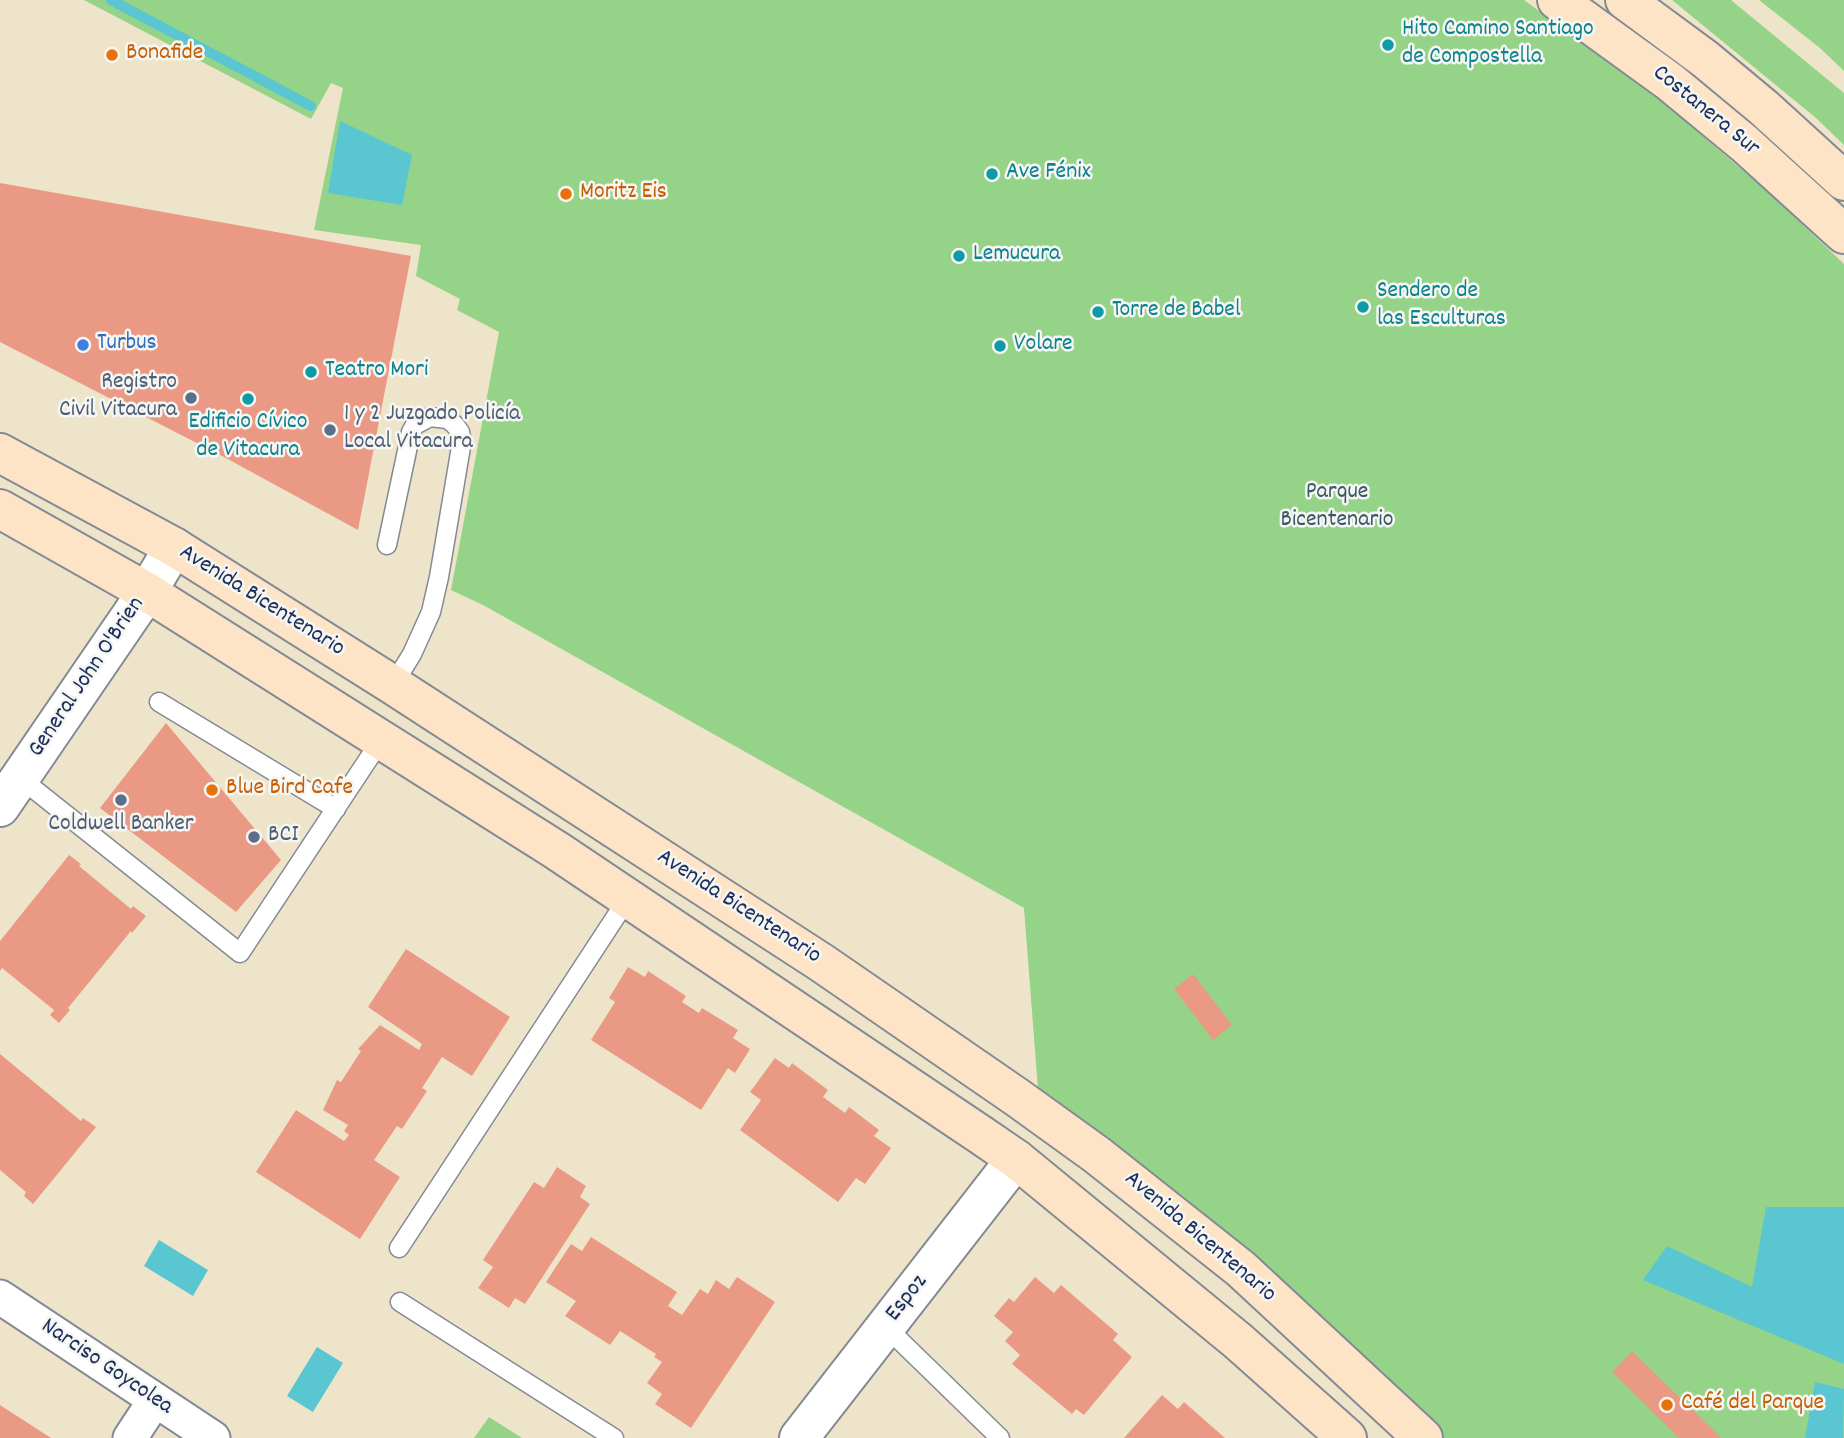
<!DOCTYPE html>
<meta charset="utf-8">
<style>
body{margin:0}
canvas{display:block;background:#eee4c9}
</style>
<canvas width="1844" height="1438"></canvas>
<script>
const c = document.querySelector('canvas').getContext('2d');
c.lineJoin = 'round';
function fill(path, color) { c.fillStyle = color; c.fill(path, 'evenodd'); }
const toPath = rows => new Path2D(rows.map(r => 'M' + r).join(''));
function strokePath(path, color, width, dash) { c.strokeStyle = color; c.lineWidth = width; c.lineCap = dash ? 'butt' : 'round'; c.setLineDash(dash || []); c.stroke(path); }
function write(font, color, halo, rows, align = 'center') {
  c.font = font + ' Dekko,sans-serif'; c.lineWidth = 5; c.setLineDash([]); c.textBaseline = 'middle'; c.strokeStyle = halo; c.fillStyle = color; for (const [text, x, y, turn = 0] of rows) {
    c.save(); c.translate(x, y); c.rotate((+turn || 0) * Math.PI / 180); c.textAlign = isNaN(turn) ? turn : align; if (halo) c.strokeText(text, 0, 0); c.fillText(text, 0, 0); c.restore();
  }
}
fill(toPath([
 [84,0,1524,0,1660,100,1767,191,1844,264,1844,1438,1435,1438,1038,1089,1024,908,483,605,451,590,499,332,457,310,460,299,416,276,421,245,314,230,343,88,331,83,311,119],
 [1672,0,1731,0,1844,93,1844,145,1816,118],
 [1759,0,1844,0,1844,71,1820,48],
 [489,1417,522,1438,474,1438]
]), '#95d388');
fill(toPath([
 [340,121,412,155,402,205,328,193],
 [1766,1207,1844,1207,1844,1364,1643,1280,1667,1246,1752,1287],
 [159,1240,208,1270,193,1296,144,1266],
 [317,1347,343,1363,313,1412,287,1396],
 [1815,1382,1844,1389,1843,1438,1805,1438]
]), '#5ac6d1');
strokePath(toPath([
 [111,0,311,106]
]), '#5ac6d1', 10);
fill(toPath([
 [0,183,411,256,358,530,224,457,0,342],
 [166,723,281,860,236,912,100,808],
 [69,855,81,864,79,866,131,909,133,906,146,916,132,933,131,931,68,1008,70,1010,59,1023,50,1015,54,1010,2,968,0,971,0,941],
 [406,949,510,1017,472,1076,442,1057,422,1088,427,1091,402,1129,397,1126,374,1160,400,1177,360,1239,256,1172,296,1110,344,1141,349,1135,344,1131,348,1125,323,1110,337,1080,341,1082,361,1051,358,1049,380,1025,419,1050,422,1044,368,1007],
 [628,967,645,977,648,971,686,996,682,1002,699,1013,702,1008,738,1030,733,1038,750,1049,735,1073,728,1068,701,1110,591,1040,615,1002,609,998],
 [1193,974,1232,1025,1213,1040,1174,989],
 [0,1054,81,1121,83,1118,96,1127,33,1204,24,1196,26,1192,0,1170],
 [775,1058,789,1068,792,1063,828,1090,823,1097,845,1113,849,1107,879,1130,874,1136,891,1148,865,1184,856,1178,838,1202,740,1130,761,1100,750,1092],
 [557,1167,586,1186,580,1197,590,1204,525,1304,515,1298,509,1308,478,1288,493,1267,483,1260,534,1182,544,1188],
 [591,1237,677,1292,668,1306,682,1315,700,1289,708,1294,716,1280,729,1289,737,1277,775,1302,691,1428,655,1404,662,1394,647,1383,662,1362,654,1357,656,1354,620,1331,610,1345,565,1316,576,1301,546,1282,571,1244,582,1251],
 [1035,1277,1054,1293,1061,1285,1118,1334,1113,1340,1132,1357,1084,1415,1076,1409,1072,1414,1012,1364,1020,1355,1005,1341,1013,1332,994,1316,1009,1298,1014,1302],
 [1632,1351,1721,1438,1679,1438,1612,1372],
 [1162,1395,1178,1409,1184,1402,1225,1438,1124,1438],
 [0,1405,51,1438,0,1438]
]), '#ea9a84');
const service = toPath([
 [387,545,411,432,415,425,430,417,447,419,454,424,460,432,462,441,439,577,431,612,412,654,393,685],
 [159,702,336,809],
 [20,778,240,953,381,740],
 [399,1248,628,898],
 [400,1302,614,1438],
 [886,1327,1000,1438]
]);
const minor = toPath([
 [0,1297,213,1438],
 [130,1438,155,1400]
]);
const tertiary = toPath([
 [0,807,147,592,174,547],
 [799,1438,1016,1159]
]);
const secondary = toPath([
 [1557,0,1670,82,1745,144,1844,234],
 [1625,0,1705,59,1764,108,1844,181],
 [0,453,174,547,393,685,822,963,1018,1098,1097,1155,1241,1269,1423,1438],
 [0,509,147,592,556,850,981,1135,1016,1159,1238,1341,1347,1438]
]);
strokePath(service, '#848a94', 21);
strokePath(minor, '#848a94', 37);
strokePath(tertiary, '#848a94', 42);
strokePath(secondary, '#848a94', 42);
strokePath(service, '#fff', 18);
strokePath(minor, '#fff', 33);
strokePath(tertiary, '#fff', 38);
strokePath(secondary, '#fee4c6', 38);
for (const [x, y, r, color] of [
 [1388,45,7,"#0f9aa8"],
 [112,55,7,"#e8710a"],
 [992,174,7,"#0f9aa8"],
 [566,194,7,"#e8710a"],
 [959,256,7,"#0f9aa8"],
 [1363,307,7,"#0f9aa8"],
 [1098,312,7,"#0f9aa8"],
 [83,345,7,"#3f7fe0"],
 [1000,346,7,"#0f9aa8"],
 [311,372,7,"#0f9aa8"],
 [191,398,7,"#5c6f8a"],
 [248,399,7,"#0f9aa8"],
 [330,430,7,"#5c6f8a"],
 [212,790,7,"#e8710a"],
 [121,800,7,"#5c6f8a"],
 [254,837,7,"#5c6f8a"],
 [1667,1405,7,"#e8710a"]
]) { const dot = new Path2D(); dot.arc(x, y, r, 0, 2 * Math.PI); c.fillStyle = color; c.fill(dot); strokePath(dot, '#f6f6f2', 2.5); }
write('24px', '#0d838f', '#f6f6f2', [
 ["Hito Camino Santiago",1402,31],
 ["de Compostella",1402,59],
 ["Ave Fénix",1006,174],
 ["Lemucura",973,256],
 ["Sendero de",1377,293],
 ["las Esculturas",1377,321],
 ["Torre de Babel",1112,312],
 ["Volare",1014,346],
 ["Teatro Mori",325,372],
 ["Edificio Cívico",248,424,"center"],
 ["de Vitacura",248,452,"center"]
], 'left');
write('24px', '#c56008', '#f6f6f2', [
 ["Bonafide",126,55],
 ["Moritz Eis",580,194],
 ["Blue Bird Cafe",226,790],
 ["Café del Parque",1681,1405]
], 'left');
write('24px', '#1b2f5e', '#f6f6f2', [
 ["Costanera Sur",1705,112,39],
 ["Avenida Bicentenario",261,602,32],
 ["General John O'Brien",88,678,-56],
 ["Avenida Bicentenario",738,908,33],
 ["Avenida Bicentenario",1199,1238,40],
 ["Espoz",908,1299,-52],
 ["Narciso Goycolea",106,1368,34]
]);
write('24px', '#366cbe', '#f6f6f2', [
 ["Turbus",97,345]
], 'left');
write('24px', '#4e5e75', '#f6f6f2', [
 ["Registro",177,384,"right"],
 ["Civil Vitacura",177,412,"right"],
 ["1 y 2 Juzgado Policía",344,416],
 ["Local Vitacura",344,444],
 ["Coldwell Banker",121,826,"center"],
 ["BCI",268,837]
], 'left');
write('24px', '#3a5868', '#f6f6f2', [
 ["Parque",1337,494],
 ["Bicentenario",1337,522]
]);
</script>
